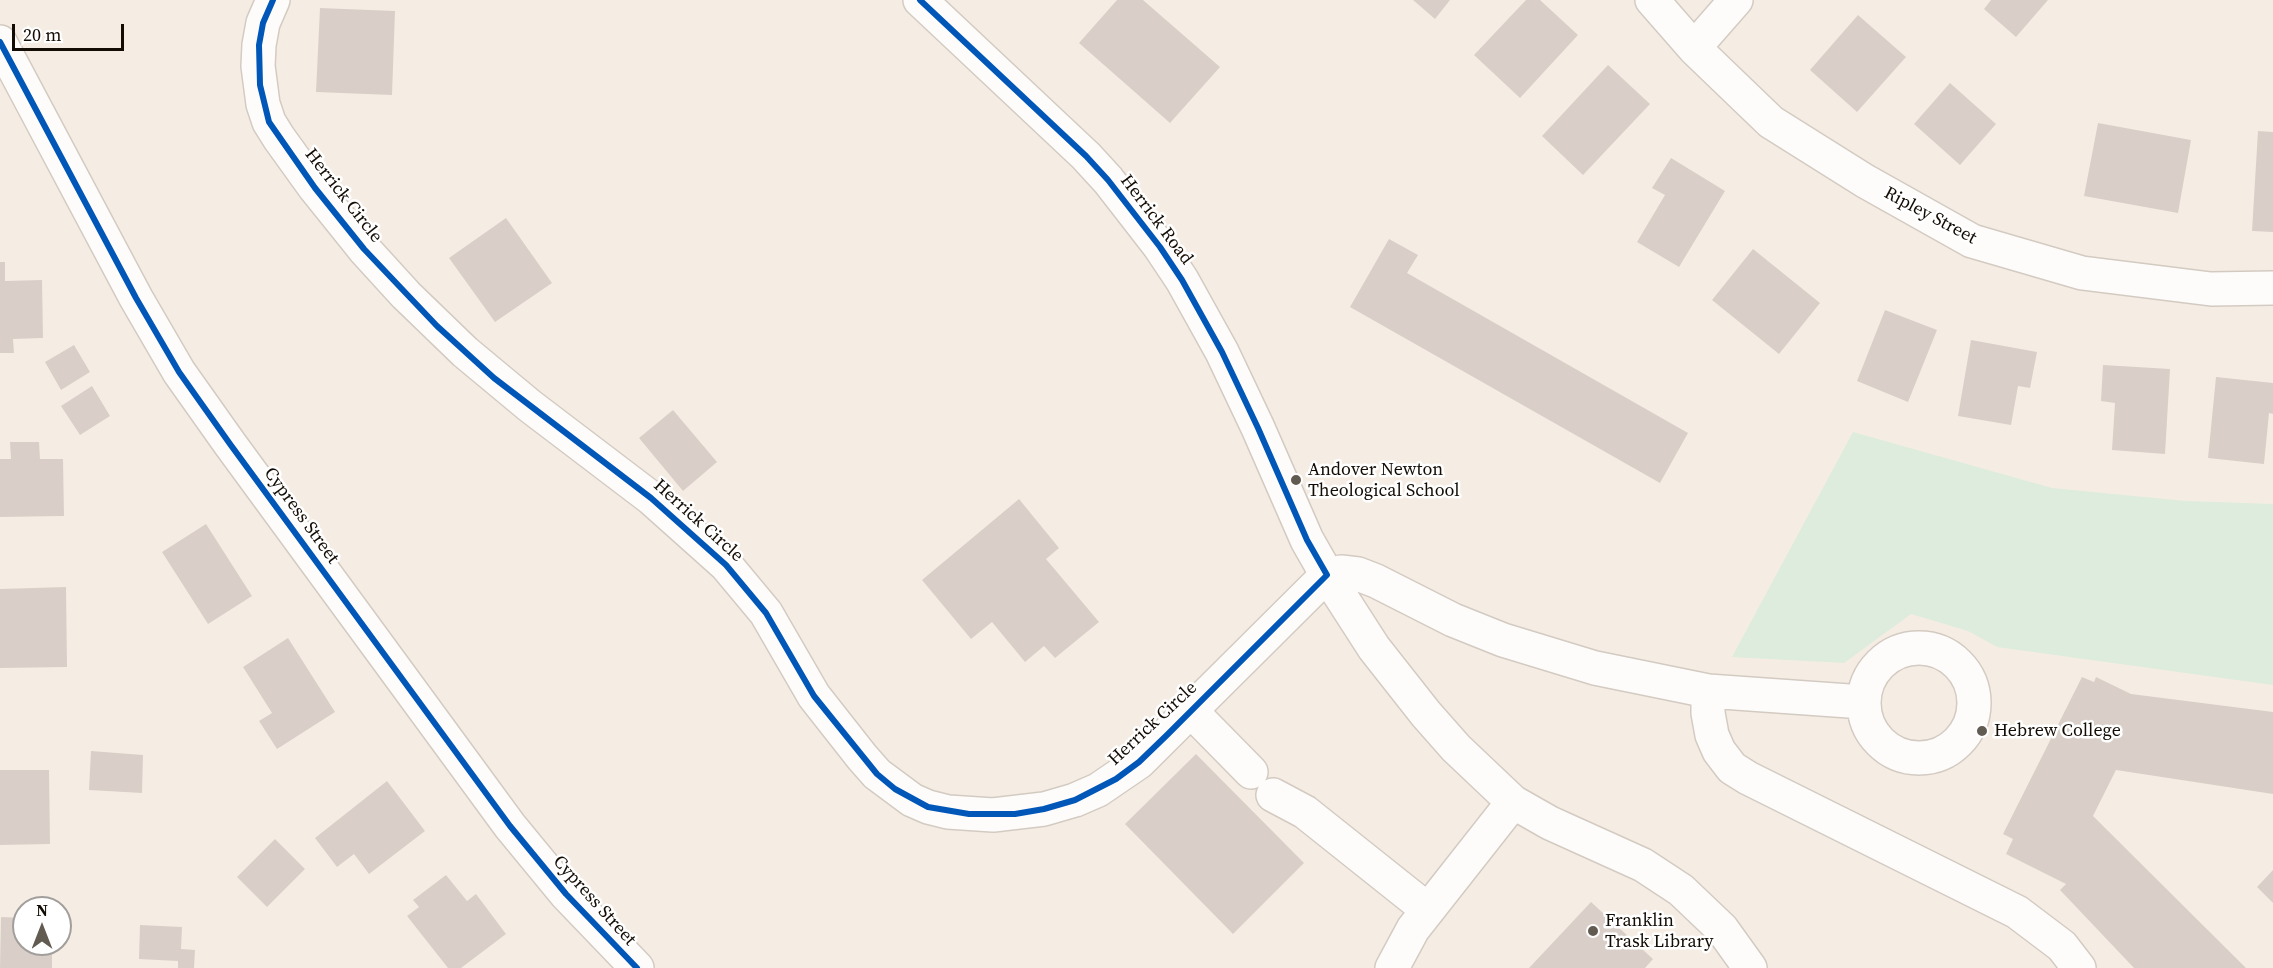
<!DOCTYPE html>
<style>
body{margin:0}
#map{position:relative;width:2273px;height:968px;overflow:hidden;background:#f5ede4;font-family:"Source Serif 4",serif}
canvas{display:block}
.north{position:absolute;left:12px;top:896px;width:60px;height:60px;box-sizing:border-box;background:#fff;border:2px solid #a19e9b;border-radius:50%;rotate:0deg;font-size:16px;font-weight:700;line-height:24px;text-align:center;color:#130c04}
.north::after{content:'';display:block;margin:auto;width:21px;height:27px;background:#625b52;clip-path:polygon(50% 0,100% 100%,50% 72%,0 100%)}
.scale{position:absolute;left:12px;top:24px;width:112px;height:27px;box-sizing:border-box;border:3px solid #130c04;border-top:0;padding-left:8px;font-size:18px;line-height:21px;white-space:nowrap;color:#130c04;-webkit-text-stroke:4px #fff;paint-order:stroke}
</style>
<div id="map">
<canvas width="2273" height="968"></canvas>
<div class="north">N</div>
<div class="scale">20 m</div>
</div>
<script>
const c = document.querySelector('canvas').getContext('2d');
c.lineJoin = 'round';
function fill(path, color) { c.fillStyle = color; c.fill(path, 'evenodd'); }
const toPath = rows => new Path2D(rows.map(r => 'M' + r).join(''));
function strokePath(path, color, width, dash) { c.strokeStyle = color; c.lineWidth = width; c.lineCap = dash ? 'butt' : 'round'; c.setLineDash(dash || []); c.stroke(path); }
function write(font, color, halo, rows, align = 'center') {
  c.font = font + ' "Source Serif 4",serif'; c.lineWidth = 5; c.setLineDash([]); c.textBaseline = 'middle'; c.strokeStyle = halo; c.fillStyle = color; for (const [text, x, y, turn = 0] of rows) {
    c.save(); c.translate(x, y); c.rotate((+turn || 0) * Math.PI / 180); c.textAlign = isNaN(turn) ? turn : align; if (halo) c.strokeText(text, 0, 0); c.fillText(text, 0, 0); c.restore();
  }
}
fill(toPath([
 [1853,432,2052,488,2185,501,2273,504,2273,685,1997,647,1968,631,1911,614,1844,663,1732,657]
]), '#ddecdc');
fill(toPath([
 [1117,0,1143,0,1220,67,1170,123,1079,43],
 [1413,0,1450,0,1435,19],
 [1526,0,1540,0,1578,35,1520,98,1474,55],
 [1991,0,2048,0,2016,37,1984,9],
 [320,8,395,11,392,95,316,92],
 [1858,15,1906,57,1857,112,1810,70],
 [1608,65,1650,104,1583,175,1542,136],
 [1950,83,1996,124,1960,165,1914,124],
 [2098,123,2191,140,2178,213,2084,196],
 [2258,131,2273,132,2273,232,2252,231],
 [1671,158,1725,191,1679,267,1637,242,1665,195,1652,188],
 [506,218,552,283,495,322,449,258],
 [1389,239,1418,255,1407,273,1688,433,1660,483,1350,307],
 [1753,249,1820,303,1779,354,1712,300],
 [0,262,5,262,5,281,42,280,43,338,13,339,14,353,0,353],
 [1885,310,1937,330,1908,402,1857,381],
 [1971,340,2037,352,2030,388,2018,386,2011,425,1958,416],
 [74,345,90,372,61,390,45,362],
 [2103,365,2170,369,2165,454,2112,450,2115,403,2101,401],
 [2216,377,2273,383,2273,414,2269,413,2264,464,2208,458],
 [92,386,110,416,80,435,61,406],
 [673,410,717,462,683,491,639,438],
 [10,442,39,442,40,459,63,459,64,516,0,517,0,459,11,459],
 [1019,499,1059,548,1046,559,1099,622,1055,658,1044,646,1025,662,992,622,971,639,922,580],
 [206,524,252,596,208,624,162,552],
 [66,587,67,667,0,668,0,589],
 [288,638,335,712,277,749,259,721,272,713,243,667],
 [2082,677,2094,682,2096,677,2131,694,2273,712,2273,794,2116,770,2093,816,2246,968,2134,968,2060,890,2066,884,2006,854,2013,839,2003,834],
 [91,751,143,755,142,793,89,790],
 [1196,754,1304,863,1233,934,1125,824],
 [0,770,49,770,50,844,0,845],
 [387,781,425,831,369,874,354,854,337,867,315,838],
 [275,839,305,869,267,907,237,877],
 [2273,870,2273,903,2257,887],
 [446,875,467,901,476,894,506,934,461,968,448,968,407,916,419,907,413,900],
 [1591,902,1653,959,1645,968,1529,968],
 [1,917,24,918,24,944,52,944,52,968,0,968],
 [140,925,182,927,181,949,195,950,194,968,178,968,178,961,139,959]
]), '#d9cfc8');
const minor = toPath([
 [273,0,263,23,259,45,258,66,263,104,269,122,279,138,315,188,364,249,406,295,465,352,530,406,651,498,726,565,766,613,814,696,862,757,877,774,912,800,928,807,948,812,993,815,1044,809,1075,800,1098,790,1139,762,1327,575],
 [920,0,1086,156,1108,180,1160,247,1182,280,1222,352,1258,428,1307,540,1327,575,1374,648,1426,714,1456,748,1513,802,1550,823,1643,865,1681,890,1722,929,1750,968],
 [1652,0,1694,48,1771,122,1865,181,1972,241,2082,273,2211,289,2273,288],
 [0,42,136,298,179,372,230,444,510,826,566,894,637,968],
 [1694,48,1736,0],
 [1327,575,1341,572,1358,574,1376,581,1453,620,1503,640,1595,668,1708,691,1863,702],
 '1864 703a55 55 0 1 1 110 0a55 55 0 1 1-110 0Z',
 [1708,691,1708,713,1712,735,1719,751,1732,768,1748,778,2017,912,2062,946,2079,968],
 [1191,711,1251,772],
 [1273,795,1305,812,1428,910],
 [1392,968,1413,929,1513,802]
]);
strokePath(minor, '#d3cbc2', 36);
strokePath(minor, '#fefcfb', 33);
strokePath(toPath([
 [273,0,263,23,259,45,260,85,269,122,315,188,364,249,437,326,494,378,651,498,726,565,766,613,814,696,877,774,895,789,928,807,969,814,1015,814,1044,809,1075,800,1116,779,1139,762,1167,735,1327,575,1307,540,1258,428,1222,352,1182,280,1160,247,1108,180,1086,156,920,0],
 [0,42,136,298,179,372,230,444,510,826,566,894,637,968]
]), '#0057b8', 6);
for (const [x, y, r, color] of [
 [1296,480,6,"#625b52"],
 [1982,731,6,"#625b52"],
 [1593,931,6,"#625b52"]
]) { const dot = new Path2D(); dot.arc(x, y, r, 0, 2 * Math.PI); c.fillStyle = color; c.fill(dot); strokePath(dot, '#fff', 2); }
write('18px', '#130c04', '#fff', [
 ["Herrick Circle",343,196,52],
 ["Ripley Street",1930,216,28],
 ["Herrick Road",1156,220,53],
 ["Cypress Street",301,516,54],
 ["Herrick Circle",698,521,42],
 ["Herrick Circle",1153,724,-43],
 ["Cypress Street",594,901,48]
]);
write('18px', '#130c04', '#fff', [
 ["Andover Newton",1308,470],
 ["Theological School",1308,491],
 ["Hebrew College",1994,731],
 ["Franklin",1605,921],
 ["Trask Library",1605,942]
], 'left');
</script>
